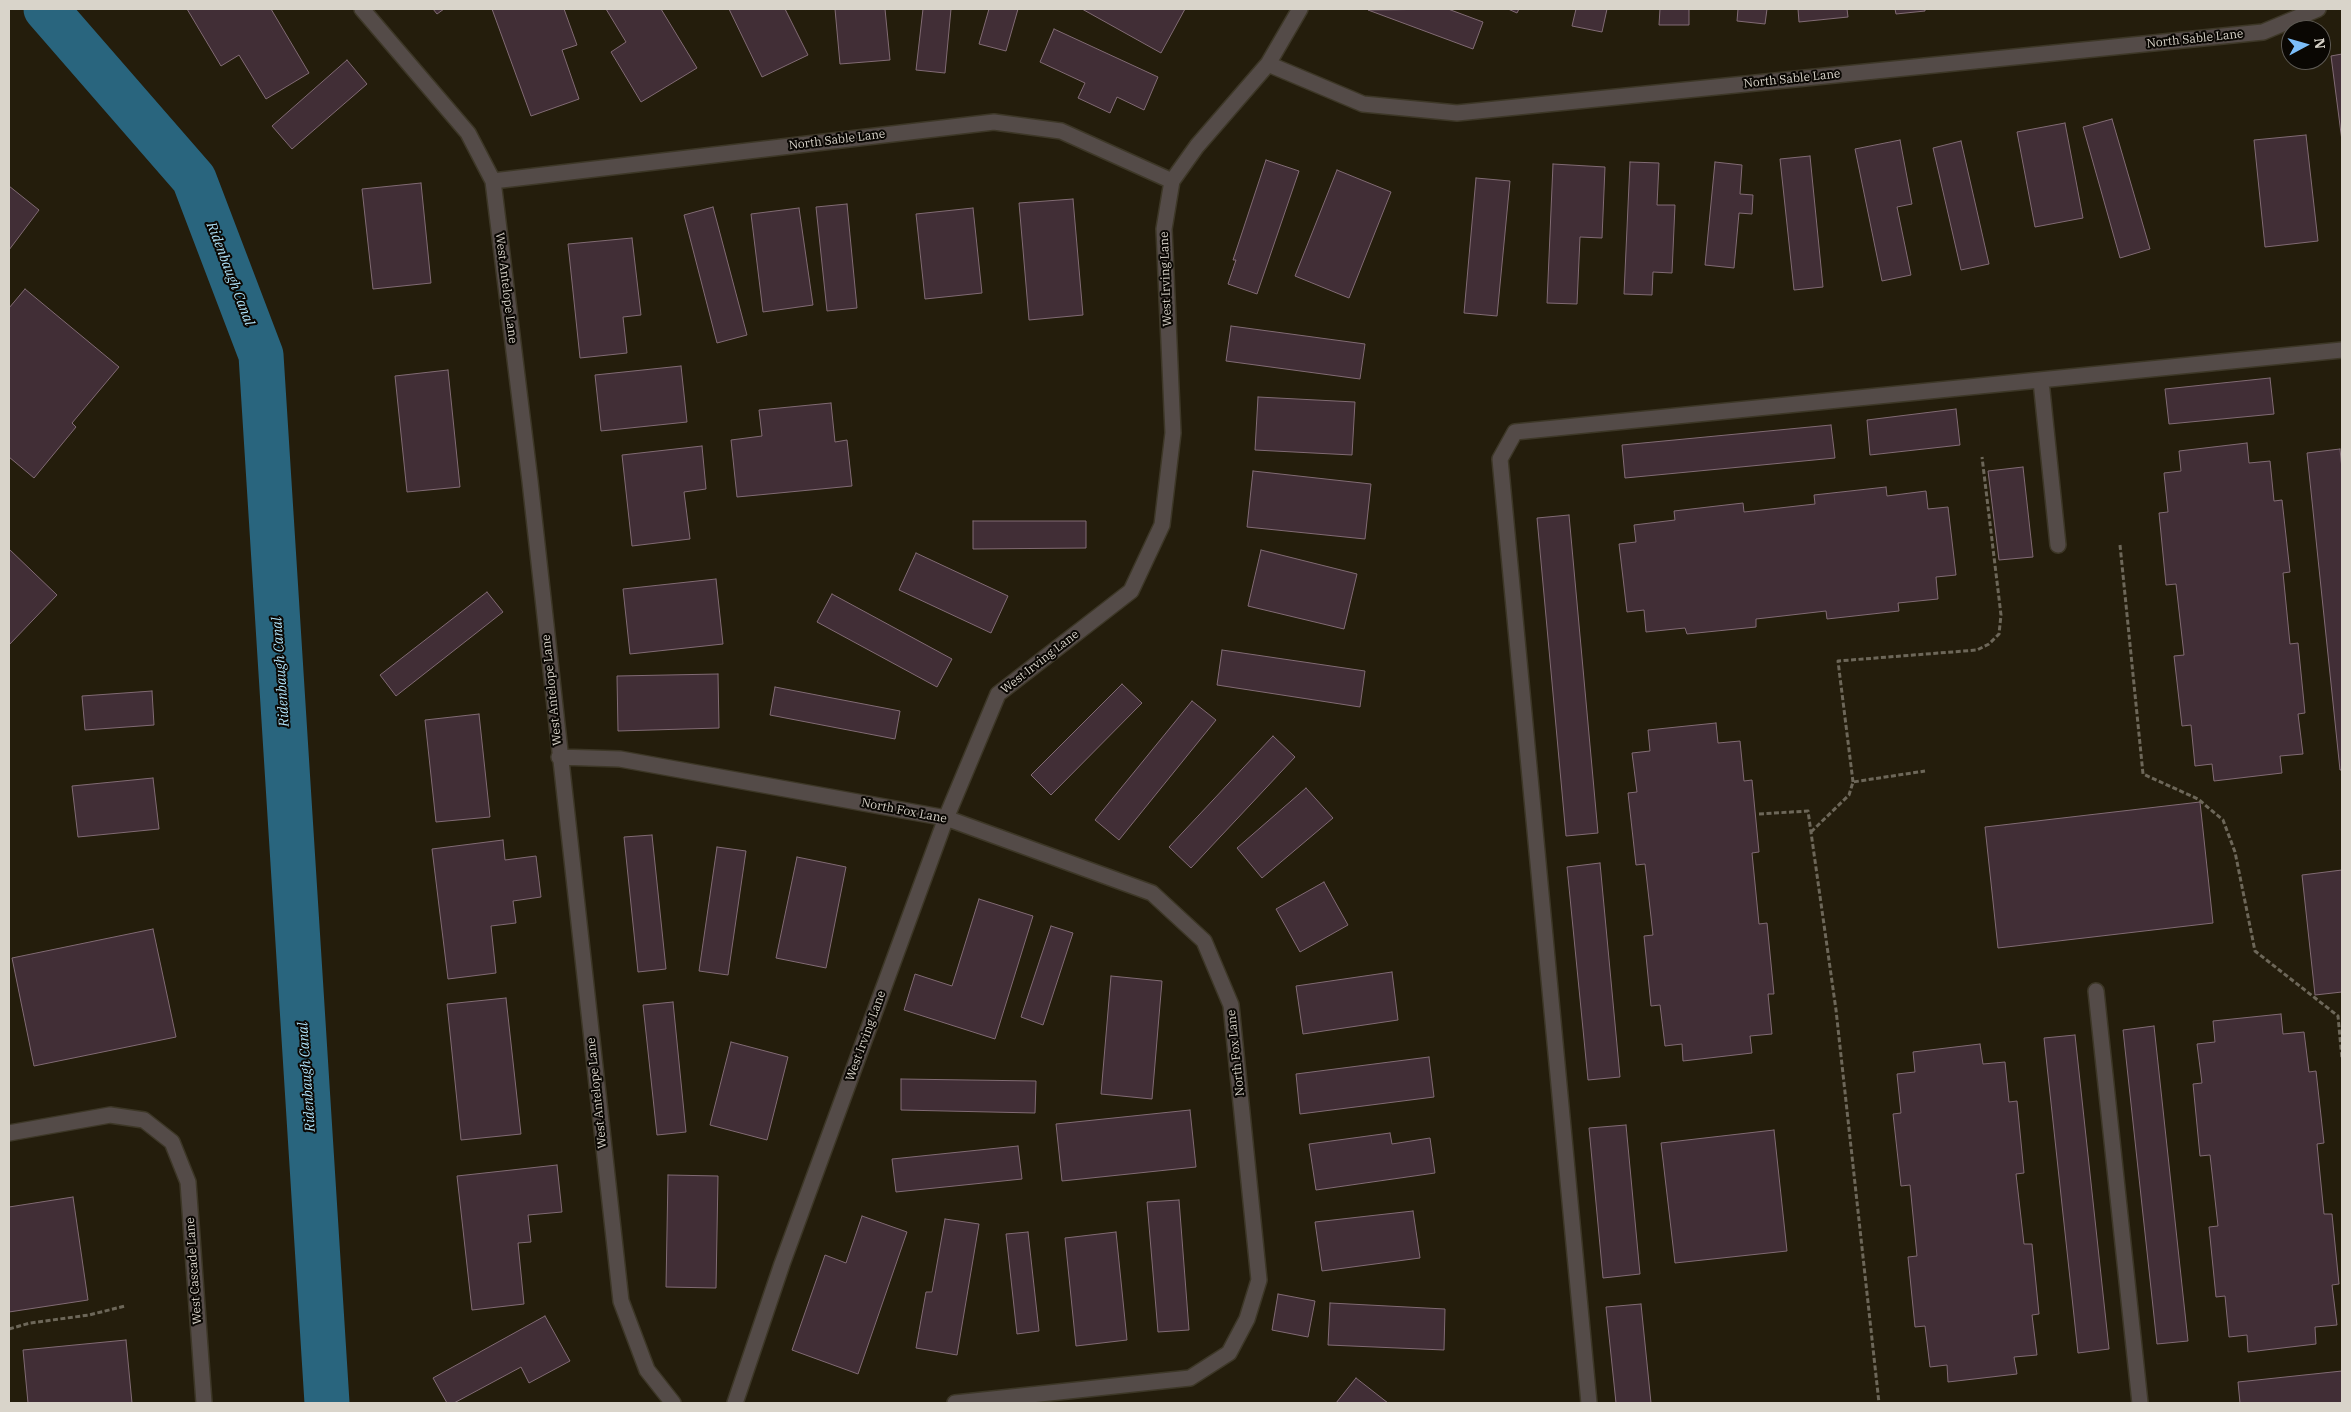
<!DOCTYPE html>
<style>
body{margin:0}
#map{position:relative;width:2351px;height:1412px;overflow:hidden;background:#241d0c;font-family:"IBM Plex Serif",serif}
canvas{display:block}
.frame{position:absolute;inset:0;border:10px solid #d9d4ca;pointer-events:none}
.north{position:absolute;left:2281px;top:20px;width:50px;height:50px;box-sizing:border-box;background:#0a0703;border:1px solid #5d5953;border-radius:50%;rotate:84deg;font-size:14px;font-weight:700;line-height:20px;text-align:center;color:#d9d4ca}
.north::after{content:'';display:block;margin:auto;width:18px;height:22px;background:#7cbef9;clip-path:polygon(50% 0,100% 100%,50% 72%,0 100%)}
</style>
<div id="map">
<canvas width="2351" height="1412"></canvas>
<div class="frame"></div>
<div class="north">N</div>
</div>
<script>
const c = document.querySelector('canvas').getContext('2d');
c.lineJoin = 'round';
const toPath = rows => new Path2D(rows.map(r => 'M' + r).join(''));
function strokePath(path, color, width, dash) { c.strokeStyle = color; c.lineWidth = width; c.lineCap = dash ? 'butt' : 'round'; c.setLineDash(dash || []); c.stroke(path); }
function fill(path, color) { c.fillStyle = color; c.fill(path, 'evenodd'); }
function write(font, color, halo, rows, align = 'center') {
  c.font = font + ' "IBM Plex Serif",serif'; c.lineWidth = 4; c.setLineDash([]); c.textBaseline = 'middle'; c.strokeStyle = halo; c.fillStyle = color; for (const [text, x, y, turn = 0] of rows) {
    c.save(); c.translate(x, y); c.rotate((+turn || 0) * Math.PI / 180); c.textAlign = isNaN(turn) ? turn : align; if (halo) c.strokeText(text, 0, 0); c.fillText(text, 0, 0); c.restore();
  }
}
strokePath(toPath([
 [46,9,194,179,261,355,327,1403]
]), '#29657e', 45);
const building = toPath([
 [187,9,271,9,309,73,266,99,239,55,221,66,187,9],
 [433,9,444,9,437,14,433,9],
 [492,9,564,9,577,45,562,50,579,99,531,116,492,9],
 [606,9,661,9,697,68,641,102,611,52,626,42,606,9],
 [729,9,785,9,808,55,762,77,729,9],
 [835,9,885,9,890,60,840,64,835,9],
 [923,9,951,9,945,73,916,70,923,9],
 [989,9,1018,9,1006,51,979,44,989,9],
 [1082,9,1185,9,1161,53,1082,9],
 [1448,9,1483,22,1473,49,1368,10,1448,9],
 [1508,9,1519,9,1517,13,1508,9],
 [1576,9,1607,9,1602,32,1572,26,1576,9],
 [1660,9,1689,9,1689,25,1659,25,1660,9],
 [1738,9,1767,9,1765,24,1737,21,1738,9],
 [1798,9,1847,9,1848,17,1799,22,1798,9],
 [1895,9,1925,9,1925,11,1896,14,1895,9],
 [1054,29,1158,77,1144,110,1117,97,1110,113,1078,98,1085,83,1040,62,1054,29],
 [2342,54,2342,141,2331,56,2342,54],
 [347,60,367,84,292,149,272,126,347,60],
 [2112,119,2150,249,2120,258,2083,127,2112,119],
 [2065,123,2083,218,2035,227,2017,132,2065,123],
 [2306,135,2318,241,2265,247,2254,140,2306,135],
 [1900,140,1912,204,1897,207,1911,275,1882,281,1855,149,1900,140],
 [1961,141,1989,264,1961,270,1933,148,1961,141],
 [1810,156,1823,287,1794,290,1780,159,1810,156],
 [1266,160,1299,171,1257,294,1228,284,1236,260,1233,260,1266,160],
 [1630,162,1659,163,1657,205,1675,205,1672,273,1653,272,1652,295,1624,294,1630,162],
 [1715,162,1742,165,1740,194,1753,195,1752,214,1739,213,1734,268,1705,265,1715,162],
 [1553,164,1605,167,1602,238,1580,237,1577,304,1547,303,1553,164],
 [1337,170,1391,192,1349,298,1295,276,1337,170],
 [1476,178,1510,181,1497,316,1464,313,1476,178],
 [421,183,431,283,373,289,362,189,421,183],
 [9,186,39,210,9,250,9,186],
 [1073,199,1083,315,1029,320,1019,203,1073,199],
 [847,204,857,308,827,311,816,207,847,204],
 [713,207,747,335,717,343,684,215,713,207],
 [799,208,813,305,763,312,751,214,799,208],
 [973,208,982,293,925,299,916,214,973,208],
 [632,238,641,315,623,317,627,353,580,358,568,244,632,238],
 [25,289,119,367,72,423,76,427,34,478,9,457,9,308,25,289],
 [1231,326,1365,344,1360,379,1226,361,1231,326],
 [681,366,687,422,601,431,595,375,681,366],
 [448,370,460,487,407,492,395,376,448,370],
 [2270,378,2274,414,2169,424,2165,389,2270,378],
 [1258,397,1355,402,1352,455,1255,450,1258,397],
 [831,403,835,442,847,440,852,486,737,497,731,440,762,436,759,410,831,403],
 [1956,409,1960,445,1870,455,1867,420,1956,409],
 [1831,425,1835,458,1625,478,1622,445,1831,425],
 [2247,443,2249,463,2270,461,2274,501,2282,500,2290,572,2283,573,2290,644,2298,643,2305,713,2298,714,2303,754,2280,756,2282,773,2214,781,2212,764,2195,766,2191,725,2182,726,2174,656,2184,655,2176,584,2166,585,2159,513,2168,512,2164,473,2181,471,2179,451,2247,443],
 [702,446,706,489,684,492,690,539,632,546,622,455,702,446],
 [2340,449,2342,469,2342,770,2340,770,2307,453,2340,449],
 [2023,467,2033,557,1999,560,1988,471,2023,467],
 [1253,471,1371,484,1365,539,1247,527,1253,471],
 [1886,487,1887,496,1926,491,1928,509,1948,507,1956,575,1936,577,1938,599,1898,603,1899,611,1827,619,1826,611,1756,619,1756,627,1687,634,1685,628,1646,632,1644,610,1627,612,1619,544,1636,542,1634,525,1675,520,1674,511,1743,503,1744,512,1815,504,1814,495,1886,487],
 [1569,515,1598,833,1566,836,1537,518,1569,515],
 [973,521,1086,521,1086,548,973,549,973,521],
 [9,549,57,595,9,645,9,549],
 [1261,550,1357,574,1344,629,1248,606,1261,550],
 [916,553,1008,596,991,633,899,590,916,553],
 [716,579,723,644,630,654,623,589,716,579],
 [487,592,503,612,396,696,380,675,487,592],
 [832,594,952,659,937,687,817,622,832,594],
 [1222,650,1365,671,1360,707,1217,685,1222,650],
 [718,674,719,728,618,731,617,676,718,674],
 [1122,684,1142,703,1051,795,1031,775,1122,684],
 [775,687,900,711,895,739,770,715,775,687],
 [152,691,154,725,85,730,82,696,152,691],
 [1192,701,1216,720,1119,840,1095,820,1192,701],
 [479,714,490,817,436,822,425,720,479,714],
 [1716,723,1718,743,1740,741,1744,781,1752,780,1759,852,1752,853,1759,924,1767,923,1774,994,1768,994,1772,1034,1750,1036,1752,1053,1683,1061,1682,1044,1665,1046,1660,1005,1651,1006,1644,936,1653,935,1645,864,1636,865,1628,793,1637,792,1632,753,1650,751,1648,730,1716,723],
 [1273,736,1295,757,1191,868,1169,847,1273,736],
 [153,778,159,829,78,837,72,786,153,778],
 [1306,788,1333,818,1262,878,1237,848,1306,788],
 [2200,802,2213,923,1998,948,1985,827,2200,802],
 [652,835,666,969,638,972,624,837,652,835],
 [503,840,505,860,536,856,541,897,513,901,516,923,491,926,496,973,448,979,432,849,503,840],
 [717,847,746,851,728,975,699,971,717,847],
 [797,857,846,867,826,968,776,958,797,857],
 [1600,863,1620,1077,1588,1080,1567,867,1600,863],
 [2342,870,2342,992,2315,995,2302,875,2342,870],
 [1324,882,1348,925,1300,952,1276,909,1324,882],
 [979,899,1033,916,995,1039,904,1010,915,974,952,986,979,899],
 [1051,926,1073,933,1043,1025,1021,1017,1051,926],
 [153,929,176,1037,34,1066,12,958,153,929],
 [1392,972,1398,1020,1303,1034,1296,986,1392,972],
 [1111,976,1162,981,1152,1099,1101,1094,1111,976],
 [506,998,521,1134,461,1140,447,1004,506,998],
 [673,1002,686,1132,657,1135,643,1005,673,1002],
 [2281,1014,2283,1034,2304,1032,2309,1072,2316,1071,2324,1143,2317,1144,2324,1214,2332,1214,2339,1284,2332,1285,2337,1325,2315,1327,2316,1344,2248,1352,2247,1335,2229,1337,2225,1296,2216,1297,2209,1227,2218,1226,2210,1155,2200,1156,2193,1084,2202,1083,2197,1044,2215,1042,2213,1021,2281,1014],
 [2154,1026,2188,1341,2157,1344,2123,1030,2154,1026],
 [2075,1035,2109,1349,2078,1353,2044,1038,2075,1035],
 [731,1042,788,1057,767,1140,710,1125,731,1042],
 [1980,1044,1983,1064,2005,1062,2009,1102,2017,1101,2024,1173,2016,1174,2024,1244,2032,1244,2039,1314,2032,1315,2037,1355,2014,1357,2017,1374,1948,1382,1947,1365,1930,1367,1925,1326,1915,1327,1908,1257,1917,1256,1910,1185,1901,1186,1893,1114,1901,1113,1897,1074,1915,1072,1913,1052,1980,1044],
 [1429,1057,1434,1097,1300,1114,1296,1074,1429,1057],
 [901,1079,1036,1081,1035,1113,901,1110,901,1079],
 [1190,1110,1196,1167,1062,1181,1056,1124,1190,1110],
 [1626,1125,1640,1274,1603,1278,1589,1128,1626,1125],
 [1774,1130,1787,1251,1675,1263,1661,1143,1774,1130],
 [1390,1133,1392,1144,1430,1138,1435,1173,1316,1190,1309,1144,1390,1133],
 [1018,1146,1022,1179,896,1192,892,1159,1018,1146],
 [557,1165,562,1212,528,1215,531,1242,518,1243,524,1304,472,1310,457,1176,557,1165],
 [668,1175,718,1176,716,1288,666,1287,668,1175],
 [73,1197,88,1300,9,1312,9,1207,73,1197],
 [1179,1200,1189,1330,1158,1332,1147,1202,1179,1200],
 [1413,1211,1420,1258,1322,1271,1315,1222,1413,1211],
 [862,1216,907,1232,858,1374,792,1350,825,1255,846,1263,862,1216],
 [945,1219,979,1224,957,1355,916,1348,926,1292,932,1292,945,1219],
 [1028,1232,1039,1331,1017,1334,1006,1234,1028,1232],
 [1116,1232,1127,1340,1076,1346,1065,1238,1116,1232],
 [1278,1294,1315,1301,1308,1337,1272,1330,1278,1294],
 [1330,1303,1445,1309,1444,1350,1328,1345,1330,1303],
 [1641,1304,1651,1403,1616,1403,1606,1307,1641,1304],
 [545,1316,570,1361,529,1383,521,1367,454,1403,447,1403,433,1378,545,1316],
 [126,1340,132,1403,28,1403,23,1350,126,1340],
 [2342,1371,2342,1403,2240,1403,2238,1382,2342,1371],
 [1356,1378,1388,1403,1336,1403,1356,1378]
]);
fill(building, '#412e36');
strokePath(building, '#816b74', 1);
const lane = toPath([
 [2041,381,2058,545],
 [2096,991,2140,1403],
 [1589,1403,1500,459,1515,432,2342,350]
]);
const street = toPath([
 [362,9,468,133,493,181,530,481,621,1301,647,1370,673,1403],
 [1268,64,1363,104,1457,113,2263,32,2318,9],
 [493,181,994,122,1061,131,1172,181],
 [559,757,620,759,946,818,1152,893,1204,941,1231,1005,1259,1280,1247,1319,1229,1353,1190,1378,955,1403],
 [9,1133,110,1115,144,1120,172,1142,188,1182,204,1403],
 [735,1403,782,1264,946,818,998,694,1131,591,1162,525,1173,433,1164,229,1172,181,1197,146,1268,64,1300,9]
]);
strokePath(lane, '#3d3727', 18);
strokePath(street, '#3d3727', 18);
strokePath(toPath([
 [2120,545,2143,774,2198,799,2223,820,2235,852,2255,951,2338,1016,2342,1059],
 [1853,782,1838,661,1977,650,1989,644,1999,634,2001,615,1982,457],
 [1759,814,1808,811,1836,1010,1879,1403],
 [1811,832,1849,795,1853,782,1925,771],
 [9,1329,30,1323,89,1315,125,1306]
]), '#6d6759', 3, [5, 2.5]);
strokePath(lane, '#544b48', 15);
strokePath(street, '#544b48', 15);
write('12px', '#d9d4ca', '#0a0703', [
 ["North Sable Lane",2195,39,-6],
 ["North Sable Lane",1792,79,-6],
 ["North Sable Lane",837,140,-7],
 ["West Irving Lane",1166,279,-92],
 ["West Antelope Lane",506,288,83],
 ["West Irving Lane",1040,662,-38],
 ["West Antelope Lane",552,690,-96],
 ["North Fox Lane",904,811,11],
 ["West Irving Lane",866,1036,-70],
 ["North Fox Lane",1236,1053,-96],
 ["West Antelope Lane",597,1093,-96],
 ["West Cascade Lane",194,1271,-94]
]);
write('italic 14px', '#addff6', '#0a0703', [
 ["Ridenbaugh Canal",230,274,69],
 ["Ridenbaugh Canal",281,672,-94],
 ["Ridenbaugh Canal",307,1077,-94]
]);
</script>
